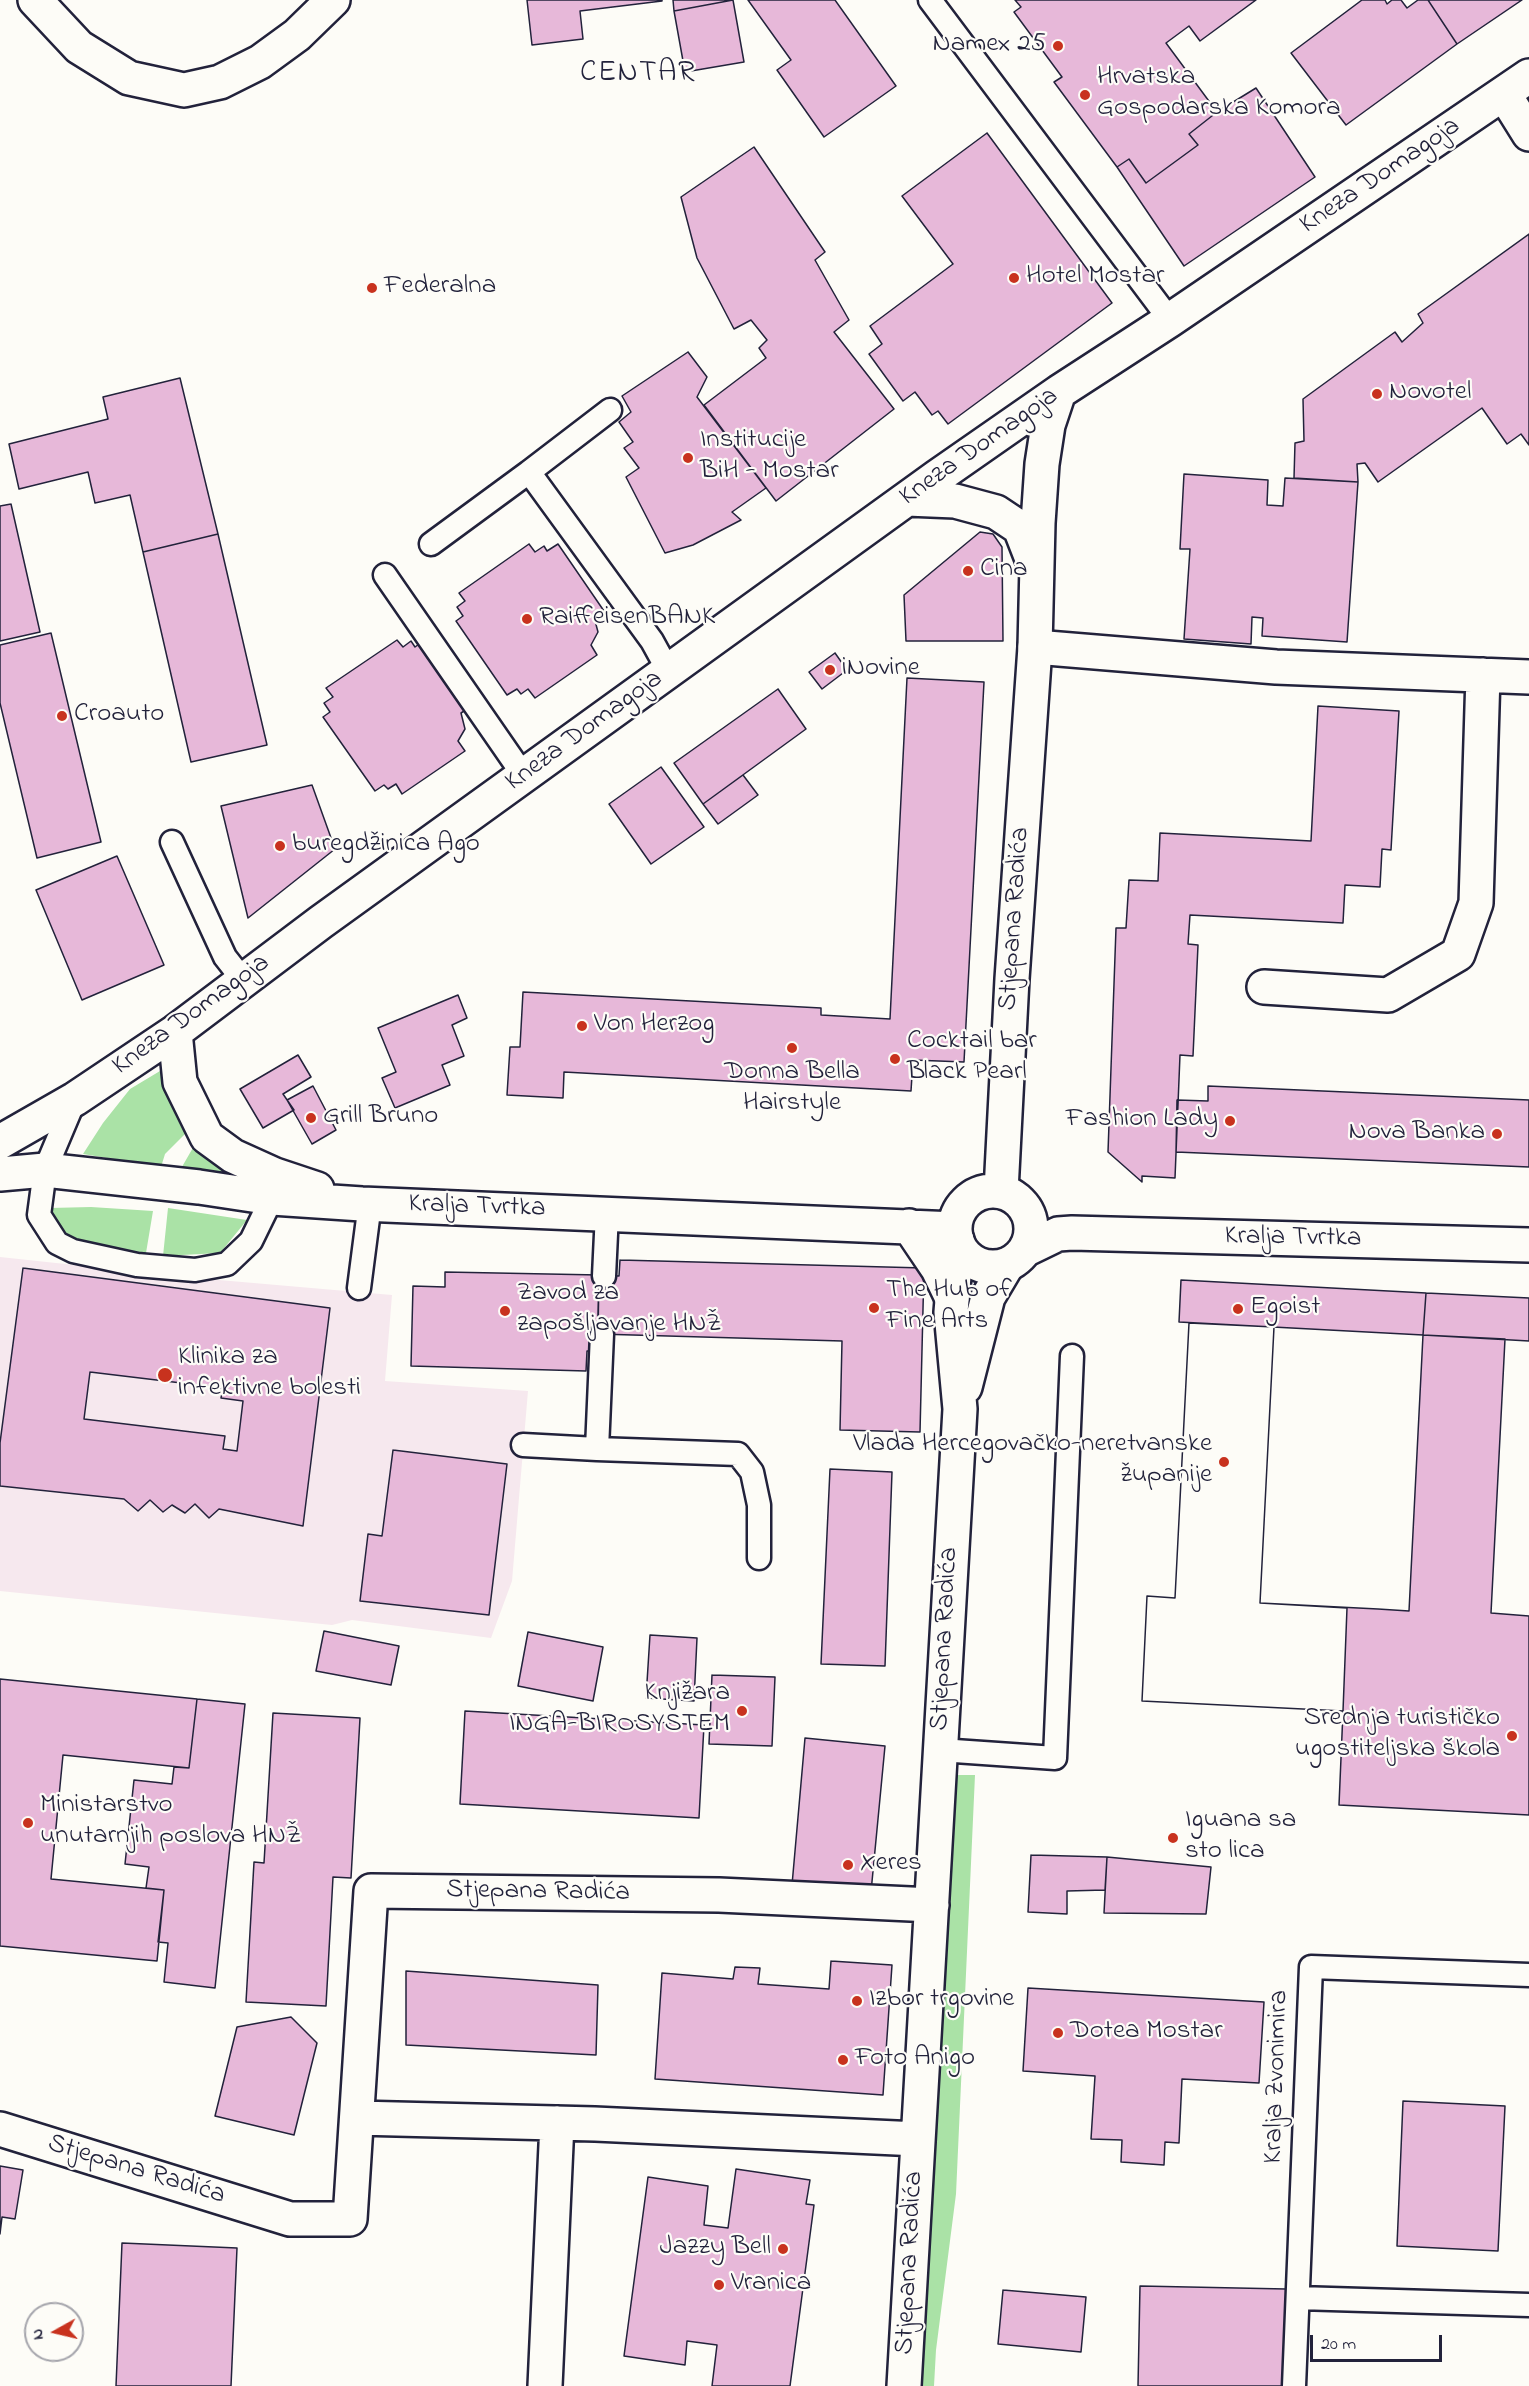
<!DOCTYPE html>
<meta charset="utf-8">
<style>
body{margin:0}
#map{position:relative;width:1529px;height:2386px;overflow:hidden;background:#fdfcf7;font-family:"Indie Flower",sans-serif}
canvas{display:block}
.north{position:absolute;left:24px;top:2302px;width:60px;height:60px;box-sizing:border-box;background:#fdfcf7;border:2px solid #a5a5ac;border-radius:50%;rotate:262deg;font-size:16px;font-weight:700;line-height:24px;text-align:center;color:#22223b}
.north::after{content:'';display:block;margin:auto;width:21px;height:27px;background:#c8321e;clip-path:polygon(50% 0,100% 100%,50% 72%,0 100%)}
.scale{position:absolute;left:1310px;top:2335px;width:132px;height:27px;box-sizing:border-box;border:3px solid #22223b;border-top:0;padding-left:8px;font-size:18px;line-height:21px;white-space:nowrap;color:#22223b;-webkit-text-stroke:4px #fdfcf7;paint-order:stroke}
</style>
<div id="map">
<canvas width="1529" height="2386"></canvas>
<div class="north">N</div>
<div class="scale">20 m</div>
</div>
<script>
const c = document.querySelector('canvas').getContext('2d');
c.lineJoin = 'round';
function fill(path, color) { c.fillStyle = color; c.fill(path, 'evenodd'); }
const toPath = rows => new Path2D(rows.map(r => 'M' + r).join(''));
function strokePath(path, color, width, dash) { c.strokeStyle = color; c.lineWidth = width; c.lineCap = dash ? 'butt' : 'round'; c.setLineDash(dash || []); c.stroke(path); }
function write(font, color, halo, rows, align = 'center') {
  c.font = font + ' "Indie Flower",sans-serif'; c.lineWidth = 4.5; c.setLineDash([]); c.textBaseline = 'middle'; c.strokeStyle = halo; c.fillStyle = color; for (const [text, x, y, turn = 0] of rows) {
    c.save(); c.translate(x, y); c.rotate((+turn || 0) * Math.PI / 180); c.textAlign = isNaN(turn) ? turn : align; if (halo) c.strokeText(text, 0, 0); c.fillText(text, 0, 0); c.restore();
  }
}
fill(toPath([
 [0,1257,196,1278,392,1295,385,1381,528,1391,512,1581,491,1638,352,1620,332,1625,0,1591]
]), '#f6e8ee');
fill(toPath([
 [165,1068,191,1128,165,1154,161,1167,83,1154,103,1123,130,1089],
 [198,1139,250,1179,179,1172],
 [91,1207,153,1211,146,1253,76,1243,50,1216,50,1208],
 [168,1208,247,1220,220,1253,163,1256],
 [954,1775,975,1775,956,2194,936,2350,934,2386,921,2386]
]), '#aae2a6');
const building = toPath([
 [527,0,662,0,662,1,580,11,583,39,532,45,527,0],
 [673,0,733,0,674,11,673,0],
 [733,0,744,62,685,72,674,11,733,0],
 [748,0,835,0,896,86,824,137,777,70,791,60,748,0],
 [1015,0,1256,0,1200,41,1189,26,1166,43,1217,112,1189,134,1198,145,1146,183,1129,159,1117,167,1054,82,1062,77,1014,12,1021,7,1015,0],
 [1362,0,1385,0,1387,4,1392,0,1401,0,1407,8,1418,0,1428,0,1457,44,1346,125,1291,53,1362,0],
 [1428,0,1522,0,1457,44,1428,0],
 [1256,88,1315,177,1184,266,1117,167,1129,159,1146,183,1198,145,1189,134,1217,112,1256,88],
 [987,133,1112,303,948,424,938,411,932,415,915,392,903,401,869,354,882,344,870,326,953,264,902,196,987,133],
 [754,147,825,252,815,260,849,320,834,332,894,409,776,501,704,405,766,358,759,348,767,340,751,320,734,329,697,258,681,197,754,147],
 [1529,234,1529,445,1521,434,1507,444,1482,408,1378,482,1365,463,1357,464,1358,482,1294,478,1295,443,1304,441,1303,399,1395,332,1402,342,1423,323,1418,314,1529,234],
 [688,352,707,377,697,397,766,488,732,512,741,520,693,545,665,553,626,477,639,468,624,448,633,442,619,422,631,412,622,396,688,352],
 [180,378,218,534,143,552,130,495,95,503,88,472,19,489,9,444,108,419,103,397,180,378],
 [1184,474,1268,480,1267,505,1283,506,1285,478,1358,482,1347,642,1262,636,1263,618,1252,617,1251,644,1184,639,1190,549,1180,549,1184,474],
 [11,504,40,632,0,641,0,506,11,504],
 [980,532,993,534,1002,547,1003,641,906,641,904,595,980,532],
 [218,534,267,745,191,762,143,552,218,534],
 [529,544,535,552,544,546,547,551,558,544,604,611,594,617,598,632,591,645,597,655,535,698,528,689,521,694,517,689,507,695,456,621,463,616,457,607,465,601,459,593,529,544],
 [51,633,101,842,37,858,0,703,0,645,51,633],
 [426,639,472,706,461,713,465,729,458,741,465,751,402,794,396,784,388,789,384,785,375,791,323,717,330,712,324,703,333,697,326,688,397,640,403,647,411,641,415,647,426,639],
 [835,653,847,670,822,689,809,672,835,653],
 [907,678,984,682,964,1062,913,1060,911,1091,564,1072,563,1098,507,1095,510,1047,520,1047,523,992,821,1008,821,1015,890,1019,907,678],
 [778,689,806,729,703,804,674,763,778,689],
 [1318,706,1399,711,1391,850,1382,849,1380,887,1345,885,1343,923,1190,915,1188,944,1198,945,1193,1056,1180,1055,1175,1178,1142,1176,1142,1182,1108,1152,1116,928,1126,928,1129,880,1158,881,1160,833,1311,841,1318,706],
 [661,767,704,827,651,864,609,804,661,767],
 [743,775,758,795,718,824,703,804,743,775],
 [312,785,335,849,248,918,221,806,312,785],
 [117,856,164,965,82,1000,36,890,117,856],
 [458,995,467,1018,452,1025,464,1056,442,1065,450,1085,395,1108,382,1078,396,1072,378,1028,458,995],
 [298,1055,311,1077,283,1094,294,1110,263,1128,240,1089,298,1055],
 [313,1086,336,1130,312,1144,287,1100,313,1086],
 [1208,1086,1529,1100,1529,1167,1176,1152,1177,1100,1208,1101,1208,1086],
 [620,1260,924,1268,920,1432,840,1430,842,1341,598,1334,599,1275,619,1276,620,1260],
 [23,1268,330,1308,303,1526,219,1509,209,1518,195,1504,185,1513,172,1505,163,1512,150,1500,138,1511,124,1499,0,1486,0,1443,23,1268],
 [90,1372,223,1388,221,1398,243,1401,237,1451,223,1449,225,1436,84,1419,90,1372],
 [445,1272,599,1275,597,1351,587,1351,586,1371,411,1366,413,1286,445,1287,445,1272],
 [1181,1280,1426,1293,1423,1335,1179,1322,1181,1280],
 [1426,1293,1529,1298,1529,1341,1423,1335,1426,1293],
 [1189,1323,1274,1327,1260,1603,1378,1609,1409,1611,1423,1335,1505,1339,1491,1613,1529,1616,1529,1815,1339,1805,1343,1711,1142,1701,1147,1596,1175,1598,1189,1323],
 [1189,1323,1274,1327,1260,1603,1347,1608,1343,1711,1142,1701,1147,1596,1175,1598,1189,1323],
 [393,1450,507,1464,489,1615,360,1601,368,1534,382,1536,393,1450],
 [830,1469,892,1472,885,1666,821,1664,830,1469],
 [324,1631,399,1646,391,1685,316,1671,324,1631],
 [528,1632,603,1647,593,1701,518,1686,528,1632],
 [650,1635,697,1638,694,1701,646,1698,650,1635],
 [712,1675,775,1677,772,1746,709,1744,712,1675],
 [0,1679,197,1699,189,1768,63,1755,51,1879,164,1890,157,1961,0,1946,0,1679],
 [197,1699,245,1704,215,1988,164,1982,168,1943,158,1942,164,1890,146,1888,149,1867,125,1864,134,1780,172,1784,174,1767,189,1768,197,1699],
 [465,1711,704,1725,699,1818,460,1804,465,1711],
 [273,1713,360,1718,351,1878,333,1877,326,2006,246,2002,254,1862,264,1863,273,1713],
 [805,1738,885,1746,871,1892,792,1885,805,1738],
 [1031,1855,1107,1857,1105,1890,1067,1891,1067,1914,1028,1912,1031,1855],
 [1107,1857,1211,1867,1206,1914,1104,1913,1107,1857],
 [831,1961,892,1965,883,2095,655,2079,662,1973,733,1979,735,1967,760,1968,758,1984,829,1989,831,1961],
 [406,1971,598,1985,596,2055,406,2045,406,1971],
 [1028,1988,1264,2002,1259,2083,1182,2079,1179,2143,1165,2142,1164,2165,1121,2162,1122,2140,1091,2139,1095,2076,1023,2071,1028,1988],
 [291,2017,317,2043,294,2135,215,2116,237,2027,291,2017],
 [1403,2101,1505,2106,1498,2251,1397,2246,1403,2101],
 [0,2166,23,2170,15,2219,2,2217,0,2234,0,2166],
 [736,2169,810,2180,806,2204,814,2205,790,2386,712,2386,717,2345,687,2341,685,2365,624,2356,648,2177,708,2186,704,2225,728,2228,736,2169],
 [122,2243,237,2248,231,2386,116,2386,122,2243],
 [1140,2286,1286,2289,1284,2386,1138,2386,1140,2286],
 [1003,2290,1086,2297,1081,2352,998,2344,1003,2290]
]);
fill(building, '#e7b8d9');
strokePath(building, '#22223b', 1.5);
const lane = toPath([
 [930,0,1170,320],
 [529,472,610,410],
 [431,544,529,472,652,641,669,672],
 [385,575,524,776],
 [172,842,225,957,243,980],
 [75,1099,45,1170,39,1215,57,1243,73,1251,137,1265,195,1270,227,1264,251,1241,272,1198],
 [604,1276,607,1213],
 [359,1288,370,1203],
 [602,1334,597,1449,738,1454,752,1472,759,1505,759,1558],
 [523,1445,597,1449],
 [940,1750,1055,1758,1072,1356],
 [1298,2298,1529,2305],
 [1294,2386,1311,1967,1529,1975]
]);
const street = toPath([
 [35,0,79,47,129,78,184,90,220,82,260,62,297,35,333,0],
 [1504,94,1529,134],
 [1035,647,1276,667,1529,677],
 [1264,987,1388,995,1458,954,1476,903,1483,675],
 [965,1387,988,1297,1007,1265],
 [357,2118,595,2124,918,2139],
 [0,2129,290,2219,350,2219,371,1891,719,1895,932,1905],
 [545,2386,557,2123],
 [904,2386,960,1409,951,1312,957,1240]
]);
const secondary = toPath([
 [907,499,955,501,996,512,1020,528,1034,564],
 [175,1032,180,1082,207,1137,233,1156,275,1175,317,1189],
 [0,1142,75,1099,175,1032,321,922,937,477,1059,392,1170,320,1529,76],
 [0,1174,45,1170,199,1187,272,1198,362,1204,955,1229],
 '955 1229a38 38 0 1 1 76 0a38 38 0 1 1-76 0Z',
 [1001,1191,1012,979,1035,647,1038,523,1042,464,1048,425,1059,392],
 [909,1226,938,1269,952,1298],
 [1025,1250,1058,1234,1072,1233,1529,1245]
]);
strokePath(lane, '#22223b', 27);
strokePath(street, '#22223b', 38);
strokePath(secondary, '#22223b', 38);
strokePath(lane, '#fdfcf7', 22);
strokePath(street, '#fdfcf7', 33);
strokePath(secondary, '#fdfcf7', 33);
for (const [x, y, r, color] of [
 [1058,46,6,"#c8321e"],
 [1085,95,6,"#c8321e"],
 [1014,278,6,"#c8321e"],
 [372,288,6,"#c8321e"],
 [1377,394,6,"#c8321e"],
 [688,458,6,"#c8321e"],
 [968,571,6,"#c8321e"],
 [527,619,6,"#c8321e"],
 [830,670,6,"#c8321e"],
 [62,716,6,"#c8321e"],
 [280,846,6,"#c8321e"],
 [582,1026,6,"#c8321e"],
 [792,1048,6,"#c8321e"],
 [895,1059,6,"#c8321e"],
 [311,1118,6,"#c8321e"],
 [1230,1121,6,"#c8321e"],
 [1497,1134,6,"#c8321e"],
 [874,1308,6,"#c8321e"],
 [1238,1309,6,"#c8321e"],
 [505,1311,6,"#c8321e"],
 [165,1375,8,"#c8321e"],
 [1224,1462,6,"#c8321e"],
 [742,1711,6,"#c8321e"],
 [1512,1736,6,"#c8321e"],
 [28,1823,6,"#c8321e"],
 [1173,1838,6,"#c8321e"],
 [848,1865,6,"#c8321e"],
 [857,2001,6,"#c8321e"],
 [1058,2033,6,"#c8321e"],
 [843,2060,6,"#c8321e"],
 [783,2249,6,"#c8321e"],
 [719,2285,6,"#c8321e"]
]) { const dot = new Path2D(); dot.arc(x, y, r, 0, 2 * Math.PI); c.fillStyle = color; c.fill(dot); strokePath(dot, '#fdfcf7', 2); }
write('27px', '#22223b', '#fdfcf7', [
 ["Namex 25",1046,46,"right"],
 ["Hrvatska",1097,79],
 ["Gospodarska Komora",1097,110],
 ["Hotel Mostar",1026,278],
 ["Federalna",384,288],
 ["Novotel",1389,394],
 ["Institucije",700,442],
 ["BiH - Mostar",700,473],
 ["Cina",980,571],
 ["RaiffeisenBANK",539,619],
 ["iNovine",842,670],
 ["Croauto",74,716],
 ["buregdžinica Ago",292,846],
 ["Von Herzog",594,1026],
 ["Cocktail bar",907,1043],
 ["Black Pearl",907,1074],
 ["Donna Bella",792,1074,"center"],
 ["Hairstyle",792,1105,"center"],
 ["Grill Bruno",323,1118],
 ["Fashion Lady",1218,1121,"right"],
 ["Nova Banka",1485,1134,"right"],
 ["The Hub of",886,1292],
 ["Fine Arts",886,1323],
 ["Zavod za",517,1295],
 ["zapošljavanje HNŽ",517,1326],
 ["Egoist",1250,1309],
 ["Klinika za",178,1359],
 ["infektivne bolesti",178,1390],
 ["Vlada Hercegovačko-neretvanske",1212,1446,"right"],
 ["županije",1212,1477,"right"],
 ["Knjižara",730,1695,"right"],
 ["INGA-BIROSYSTEM",730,1726,"right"],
 ["Srednja turističko",1500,1720,"right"],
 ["ugostiteljska škola",1500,1751,"right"],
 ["Ministarstvo",40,1807],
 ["unutarnjih poslova HNŽ",40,1838],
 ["Iguana sa",1185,1822],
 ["sto lica",1185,1853],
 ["Xeres",860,1865],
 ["Izbor trgovine",869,2001],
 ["Dotea Mostar",1070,2033],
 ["Foto Anigo",855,2060],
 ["Jazzy Bell",771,2249,"right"],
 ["Vranica",731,2285]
], 'left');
write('27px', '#22223b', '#fdfcf7', [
 ["Kneza Domagoja",1381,177,-34],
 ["Kneza Domagoja",980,448,-35],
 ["Kneza Domagoja",585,732,-36],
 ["Stjepana Radića",1016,919,-86],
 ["Kneza Domagoja",192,1016,-36],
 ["Kralja Tvrtka",477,1208,2],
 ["Kralja Tvrtka",1293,1239,1],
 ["Stjepana Radića",946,1639,-87],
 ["Stjepana Radića",538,1893,1],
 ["Kralja Zvonimira",1278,2077,-88],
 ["Stjepana Radića",136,2171,17],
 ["Stjepana Radića",911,2263,-87]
]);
c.letterSpacing = '1.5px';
write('30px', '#22223b', '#fdfcf7', [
 ["CENTAR",638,75]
]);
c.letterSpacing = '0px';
</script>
